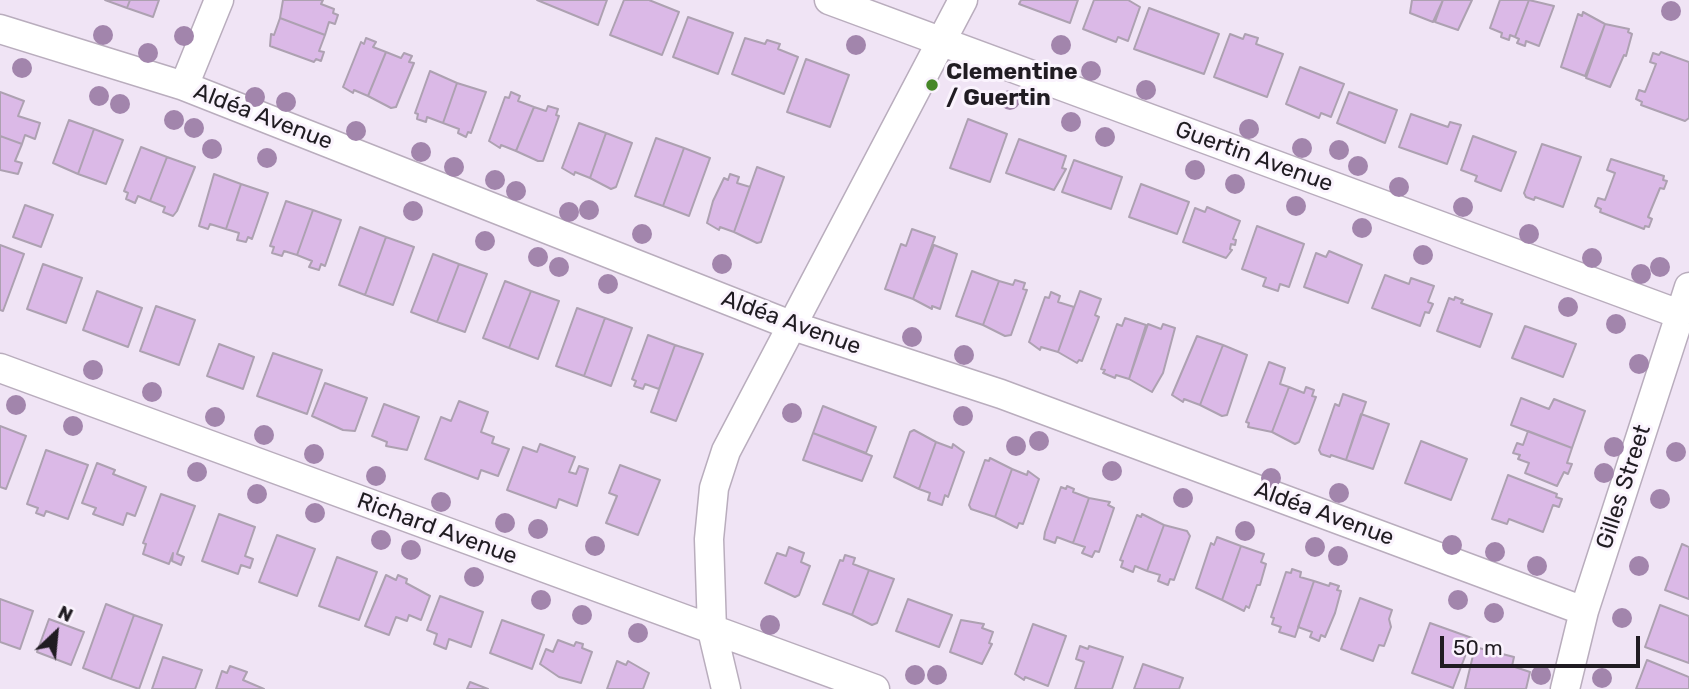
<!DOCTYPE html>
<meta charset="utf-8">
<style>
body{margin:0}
#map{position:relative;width:1689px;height:689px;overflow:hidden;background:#f0e4f5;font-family:Rubik,sans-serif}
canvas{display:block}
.north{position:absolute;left:21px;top:598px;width:70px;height:70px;-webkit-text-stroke:5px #faf3fd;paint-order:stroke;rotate:26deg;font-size:19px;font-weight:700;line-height:28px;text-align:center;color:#201c22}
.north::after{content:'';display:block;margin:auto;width:24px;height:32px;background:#201c22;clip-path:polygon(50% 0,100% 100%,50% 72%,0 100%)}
.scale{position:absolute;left:1440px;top:636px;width:200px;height:32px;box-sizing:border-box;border:4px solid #201c22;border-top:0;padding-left:9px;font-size:21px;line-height:24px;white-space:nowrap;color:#201c22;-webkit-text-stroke:5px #faf3fd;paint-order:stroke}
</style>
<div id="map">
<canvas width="1689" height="689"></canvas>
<div class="north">N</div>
<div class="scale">50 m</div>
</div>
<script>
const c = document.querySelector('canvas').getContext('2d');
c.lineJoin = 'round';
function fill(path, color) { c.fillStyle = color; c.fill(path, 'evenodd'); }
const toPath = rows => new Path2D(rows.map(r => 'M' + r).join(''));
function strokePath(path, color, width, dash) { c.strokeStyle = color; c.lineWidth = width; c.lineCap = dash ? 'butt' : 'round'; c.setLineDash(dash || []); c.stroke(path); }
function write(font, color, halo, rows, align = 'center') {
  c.font = font + ' Rubik,sans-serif'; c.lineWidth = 6; c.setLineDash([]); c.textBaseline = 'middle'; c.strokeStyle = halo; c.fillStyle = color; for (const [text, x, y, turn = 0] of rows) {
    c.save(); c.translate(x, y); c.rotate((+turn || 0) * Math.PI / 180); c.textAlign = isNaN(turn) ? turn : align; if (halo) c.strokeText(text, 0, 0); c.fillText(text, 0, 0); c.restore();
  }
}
const building = toPath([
 [105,0,130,0,127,8,105,0],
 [130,0,159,0,153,17,127,8,130,0],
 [283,0,323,0,321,4,334,9,333,13,338,15,335,24,329,22,325,35,280,18,283,0],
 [537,0,607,0,598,25,537,0],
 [624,0,649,0,679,12,662,55,610,35,624,0],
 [1021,0,1078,0,1070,23,1019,4,1021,0],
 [1094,0,1128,0,1140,7,1128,41,1118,37,1116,42,1083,29,1094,0],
 [1412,0,1443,0,1433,22,1410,13,1412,0],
 [1443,0,1472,0,1458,30,1435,22,1443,0],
 [1500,0,1529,0,1515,37,1510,35,1509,40,1501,37,1502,33,1490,28,1500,0],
 [1529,0,1554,6,1539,46,1526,41,1525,46,1517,43,1519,39,1515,37,1529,0],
 [1149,8,1219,34,1204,74,1134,49,1149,8],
 [1583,12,1605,24,1585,76,1561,67,1578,14,1582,16,1583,12],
 [688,17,733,33,718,74,673,57,688,17],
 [280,18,325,35,319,51,324,52,321,61,316,59,314,62,270,46,271,34,274,35,280,18],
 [1605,24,1629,29,1628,32,1632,34,1626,56,1624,55,1610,87,1586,78,1605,24],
 [1230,34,1243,39,1245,34,1258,38,1256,44,1283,54,1267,97,1214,77,1230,34],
 [366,38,376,42,373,47,386,52,368,96,354,90,353,93,343,87,361,42,364,44,366,38],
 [745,38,765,44,767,40,780,44,778,49,798,57,784,94,732,74,745,38],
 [386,52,401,58,404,53,412,56,409,62,414,63,396,107,391,108,368,96,386,52],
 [1661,52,1689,62,1689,118,1685,121,1641,105,1642,102,1636,99,1639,90,1645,92,1656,64,1650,62,1653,53,1659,55,1661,52],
 [806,59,849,75,830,127,787,112,806,59],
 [1300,67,1344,84,1331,117,1321,113,1319,118,1286,104,1300,67],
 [430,71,457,83,443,123,427,117,426,122,417,119,418,114,415,113,430,71],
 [457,83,486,92,471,133,468,132,466,137,458,133,459,129,443,123,457,83],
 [0,92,24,101,18,116,40,123,35,139,25,135,22,144,0,136,0,92],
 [511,92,520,96,518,101,534,107,516,151,501,145,500,148,489,141,505,97,509,98,511,92],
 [1349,92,1397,110,1385,143,1337,123,1349,92],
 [548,106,558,109,556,115,559,116,543,161,538,161,516,151,534,107,546,111,548,106],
 [1411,114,1448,127,1450,122,1461,125,1447,164,1399,147,1411,114],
 [968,119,1007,134,990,182,950,168,968,119],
 [69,120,94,129,78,174,53,163,69,120],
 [579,123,606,133,590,178,575,172,574,175,562,168,579,123],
 [94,129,123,140,106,184,78,174,94,129],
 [606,133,632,143,616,187,611,189,590,178,606,133],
 [0,136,22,144,15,161,22,163,18,174,0,170,0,136],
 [1473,136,1516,152,1501,191,1475,181,1477,176,1461,170,1473,136],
 [656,138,684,148,663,206,635,196,656,138],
 [1019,139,1066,156,1062,168,1066,169,1054,190,1006,173,1019,139],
 [1542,144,1581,157,1563,207,1535,197,1534,200,1526,197,1524,193,1542,144],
 [141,147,167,157,150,201,138,196,135,203,126,199,128,193,124,191,141,147],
 [684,148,710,158,689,216,663,206,684,148],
 [167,157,195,167,177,211,173,216,163,212,165,207,150,201,167,157],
 [1611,159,1664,176,1663,180,1667,181,1664,189,1660,188,1648,217,1652,219,1649,227,1645,226,1644,229,1600,212,1601,209,1595,206,1598,198,1605,200,1615,173,1607,170,1611,159],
 [1074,160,1122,177,1111,209,1062,192,1074,160],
 [757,167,784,177,761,242,757,243,734,232,757,167],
 [214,174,241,184,226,229,210,224,208,229,199,226,214,174],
 [730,174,739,177,737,183,750,187,734,232,720,227,719,230,707,223,713,201,724,178,728,180,730,174],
 [241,184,268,193,252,239,248,237,246,242,237,240,239,233,226,229,241,184],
 [1141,184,1189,202,1177,234,1129,217,1141,184],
 [286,201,313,210,297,255,284,251,282,256,272,253,274,247,270,246,286,201],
 [25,205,53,215,41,247,13,237,25,205],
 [1207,207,1240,221,1233,239,1236,240,1235,245,1231,244,1230,249,1232,250,1226,258,1183,242,1195,208,1205,212,1207,207],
 [313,210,341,220,325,266,321,264,319,270,309,267,312,261,297,255,313,210],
 [1257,226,1304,244,1289,287,1280,284,1278,291,1263,286,1266,278,1242,269,1257,226],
 [360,227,386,237,365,295,339,285,360,227],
 [912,229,935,237,913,299,885,289,901,244,906,246,912,229],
 [386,237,414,247,393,305,365,295,386,237],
 [0,245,24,254,3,311,0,310,0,245],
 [934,245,957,254,940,309,932,306,932,309,913,299,934,245],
 [1329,251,1362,265,1348,303,1304,287,1316,253,1326,257,1329,251],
 [433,254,459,264,437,322,411,312,433,254],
 [43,264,82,278,66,323,27,309,43,264],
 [459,264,487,274,465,332,437,322,459,264],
 [972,271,999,281,983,325,956,316,972,271],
 [1385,275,1409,284,1411,278,1434,286,1428,302,1433,304,1429,313,1425,312,1420,326,1372,308,1385,275],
 [1015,280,1025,283,1023,289,1027,290,1011,335,1005,336,983,325,999,281,1013,285,1015,280],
 [505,281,531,291,509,348,483,338,505,281],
 [97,291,142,308,128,347,83,330,97,291],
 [531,291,559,301,538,359,509,348,531,291],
 [1080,291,1101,299,1095,315,1099,317,1082,361,1079,360,1077,363,1058,352,1080,291],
 [1051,292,1060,296,1058,302,1074,307,1058,352,1041,347,1040,350,1029,342,1045,297,1049,298,1051,292],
 [1455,297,1463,300,1461,303,1492,314,1480,347,1437,331,1449,298,1454,300,1455,297],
 [156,306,195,320,179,365,140,351,156,306],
 [577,308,605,318,584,376,556,366,577,308],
 [605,318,632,328,611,386,584,376,605,318],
 [1125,318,1146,325,1129,379,1116,375,1115,378,1103,373,1105,370,1101,369,1117,324,1122,326,1125,318],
 [1148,324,1161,329,1163,324,1175,328,1163,373,1152,392,1129,379,1148,324],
 [1525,326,1576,344,1563,377,1512,358,1525,326],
 [648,335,675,345,659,389,645,384,643,389,634,386,636,381,632,379,648,335],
 [1197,336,1223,345,1200,405,1184,399,1183,402,1172,395,1197,336],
 [219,344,254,357,243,389,207,376,219,344],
 [675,345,703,354,676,421,651,412,675,345],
 [1223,345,1247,355,1227,415,1222,416,1200,405,1223,345],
 [273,353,322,370,307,414,257,396,273,353],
 [1269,362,1285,368,1280,384,1289,387,1272,432,1248,427,1249,423,1246,422,1269,362],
 [325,383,367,398,355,431,343,430,312,416,325,383],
 [1289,387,1304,393,1306,387,1314,390,1312,396,1316,397,1299,442,1295,444,1272,432,1289,387],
 [1343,394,1366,402,1346,460,1331,455,1330,457,1321,454,1319,450,1335,404,1339,406,1343,394],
 [1521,398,1549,409,1554,399,1585,411,1572,448,1511,425,1521,398],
 [459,401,488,412,481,432,494,437,492,443,509,449,498,476,481,470,478,479,425,459,441,417,451,421,459,401],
 [384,404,419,417,407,450,386,446,387,442,372,436,384,404],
 [823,406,876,427,866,453,813,433,823,406],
 [1361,414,1389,424,1373,469,1346,460,1361,414],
 [0,426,26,436,6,489,0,487,0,426],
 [914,430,936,442,919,489,894,477,910,432,914,430],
 [1528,431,1572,448,1567,463,1572,464,1568,474,1564,472,1557,486,1525,473,1529,463,1518,459,1520,455,1513,453,1517,443,1523,445,1528,431],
 [813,433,872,456,862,481,803,460,813,433],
 [1421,441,1467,459,1451,500,1405,483,1421,441],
 [936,442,952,448,953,444,964,452,948,497,945,495,942,505,928,500,930,493,919,489,936,442],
 [540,444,575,457,569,472,576,474,579,466,588,469,577,506,559,499,556,508,507,490,523,447,537,452,540,444],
 [46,450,88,465,68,519,46,511,44,516,36,513,38,508,27,504,46,450],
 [990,458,1012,469,995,517,971,509,969,505,985,460,989,461,990,458],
 [97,463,115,470,113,474,146,487,135,516,127,513,123,525,93,514,96,508,82,503,97,463],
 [620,465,660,480,638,535,606,523,617,496,609,493,620,465],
 [1012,469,1027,475,1028,471,1039,479,1023,524,1019,523,1017,528,995,517,1012,469],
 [1508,475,1557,494,1556,497,1562,499,1559,507,1553,505,1543,532,1509,519,1507,524,1492,519,1508,475],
 [1067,486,1074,489,1073,492,1089,498,1073,543,1057,537,1055,543,1044,539,1045,532,1061,487,1066,489,1067,486],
 [161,494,195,506,177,554,184,557,181,565,172,561,173,553,169,564,143,554,146,544,143,543,161,494],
 [1089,498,1110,502,1108,505,1114,508,1099,552,1095,551,1092,557,1082,553,1085,547,1073,543,1089,498],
 [219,514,255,527,245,556,253,559,250,568,241,565,238,574,202,561,219,514],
 [1142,514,1164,525,1147,571,1135,566,1133,572,1121,567,1123,561,1120,560,1137,515,1141,517,1142,514],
 [1164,525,1187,531,1190,536,1174,580,1170,579,1168,585,1158,581,1160,575,1147,571,1164,525],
 [277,535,315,549,297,596,259,582,277,535],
 [1217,537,1241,546,1222,600,1196,588,1211,543,1214,545,1217,537],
 [1682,544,1689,547,1689,599,1665,590,1682,544],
 [1241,546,1264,554,1261,562,1266,564,1260,585,1257,585,1249,608,1246,606,1244,611,1222,600,1241,546],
 [789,547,804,553,801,562,810,566,799,595,795,597,765,583,777,553,786,556,789,547],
 [845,555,855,558,853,564,869,570,852,615,823,604,840,560,843,561,845,555],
 [337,557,377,572,359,620,319,606,337,557],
 [1292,569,1301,572,1300,577,1314,581,1295,637,1279,632,1281,627,1272,624,1274,618,1271,617,1286,572,1291,573,1292,569],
 [869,570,894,579,877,623,872,625,852,615,869,570],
 [386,575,396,580,398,575,407,579,406,583,430,596,421,620,409,615,407,621,396,617,389,635,365,626,386,575],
 [1314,581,1329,586,1330,583,1339,586,1337,590,1341,591,1335,613,1325,637,1321,635,1319,641,1310,637,1312,632,1298,627,1314,581],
 [440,596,483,612,471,647,449,639,446,649,434,644,437,634,427,630,440,596],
 [1360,598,1392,610,1389,619,1391,627,1384,646,1379,645,1373,661,1341,649,1360,598],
 [0,599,33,611,20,649,0,642,0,599],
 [908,599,952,615,939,647,896,631,908,599],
 [106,604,134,615,111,679,83,668,106,604],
 [1660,605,1689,616,1689,663,1645,647,1660,605],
 [134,615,162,625,139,689,111,679,134,615],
 [49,619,84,632,71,665,37,652,49,619],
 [502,620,544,635,532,669,490,653,502,620],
 [961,620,984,624,982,628,993,632,989,643,992,644,982,664,950,652,961,620],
 [1430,623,1472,638,1453,688,1412,673,1430,623],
 [1033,624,1066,636,1048,686,1025,677,1024,680,1015,674,1033,624],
 [558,640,574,646,576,642,583,644,582,648,592,652,581,683,559,677,540,664,546,649,553,652,558,640],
 [1080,646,1088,649,1089,646,1123,657,1112,689,1075,689,1084,662,1076,659,1080,646],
 [1475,647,1514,657,1512,666,1530,672,1526,689,1465,689,1475,647],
 [163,657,202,670,195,689,152,689,163,657],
 [1647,660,1689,677,1689,689,1636,689,1647,660],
 [617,661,626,665,628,661,649,673,643,689,607,689,617,661],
 [1143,664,1183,678,1179,689,1134,689,1143,664],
 [230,666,247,672,243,680,264,689,216,689,222,671,227,673,230,666],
 [470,682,488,689,467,689,470,682]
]);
fill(building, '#dbb9e7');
strokePath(building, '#ada1b1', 2);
const street = toPath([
 [829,0,1679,314],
 [0,29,184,86,793,326,1001,394,1584,611],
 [184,86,219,0],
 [0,368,875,689],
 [726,689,712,630,709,539,714,488,726,451,963,0],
 [1565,689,1584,611,1689,287]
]);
strokePath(street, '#b9adbd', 31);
strokePath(street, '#fff', 28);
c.fillStyle = '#a285ac';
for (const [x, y] of [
 [1671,11],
 [103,35],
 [184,36],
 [856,45],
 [1061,45],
 [148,53],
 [22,68],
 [1091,71],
 [1146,90],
 [99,96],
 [255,97],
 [1010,100],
 [286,102],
 [120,104],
 [174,120],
 [1071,122],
 [194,128],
 [1249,129],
 [356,131],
 [1105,137],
 [1302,148],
 [212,149],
 [1339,150],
 [421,152],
 [267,158],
 [1358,166],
 [454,167],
 [1195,170],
 [495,180],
 [1235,184],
 [1399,187],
 [516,191],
 [1296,206],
 [1463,207],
 [589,210],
 [413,211],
 [569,212],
 [1362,228],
 [642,234],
 [1529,234],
 [485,241],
 [1423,255],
 [538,257],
 [1592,258],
 [722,264],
 [559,267],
 [1660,267],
 [1641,274],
 [608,284],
 [1568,307],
 [1616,324],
 [912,337],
 [964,355],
 [1639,364],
 [93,370],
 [152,392],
 [16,405],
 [792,413],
 [963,416],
 [215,417],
 [73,426],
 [264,435],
 [1039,441],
 [1016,446],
 [1614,447],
 [1676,452],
 [314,454],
 [1112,471],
 [197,472],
 [1604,473],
 [376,476],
 [1271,478],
 [1339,493],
 [257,494],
 [1183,498],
 [1660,499],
 [441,502],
 [315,513],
 [505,523],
 [538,529],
 [1245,531],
 [381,540],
 [1452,545],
 [595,546],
 [1315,547],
 [411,550],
 [1495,552],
 [1338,556],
 [1537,566],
 [1639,566],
 [474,577],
 [541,600],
 [1458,600],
 [1494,613],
 [582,615],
 [1622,618],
 [770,625],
 [638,633],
 [915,675],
 [937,675],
 [1541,675],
 [1602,678]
]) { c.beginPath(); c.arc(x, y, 10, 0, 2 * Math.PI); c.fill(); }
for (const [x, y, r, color] of [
 [932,85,7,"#478728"]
]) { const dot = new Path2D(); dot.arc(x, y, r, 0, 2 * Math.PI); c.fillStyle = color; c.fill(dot); strokePath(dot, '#faf3fd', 2.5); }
write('bold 23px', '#201c22', '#faf3fd', [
 ["Clementine",946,72],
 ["/ Guertin",946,98]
], 'left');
write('23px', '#201c22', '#faf3fd', [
 ["Aldéa Avenue",263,117,21],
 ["Guertin Avenue",1254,157,20],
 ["Aldéa Avenue",791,323,20],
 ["Gilles Street",1624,487,-72],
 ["Aldéa Avenue",1324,514,20],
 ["Richard Avenue",437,529,20]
]);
</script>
